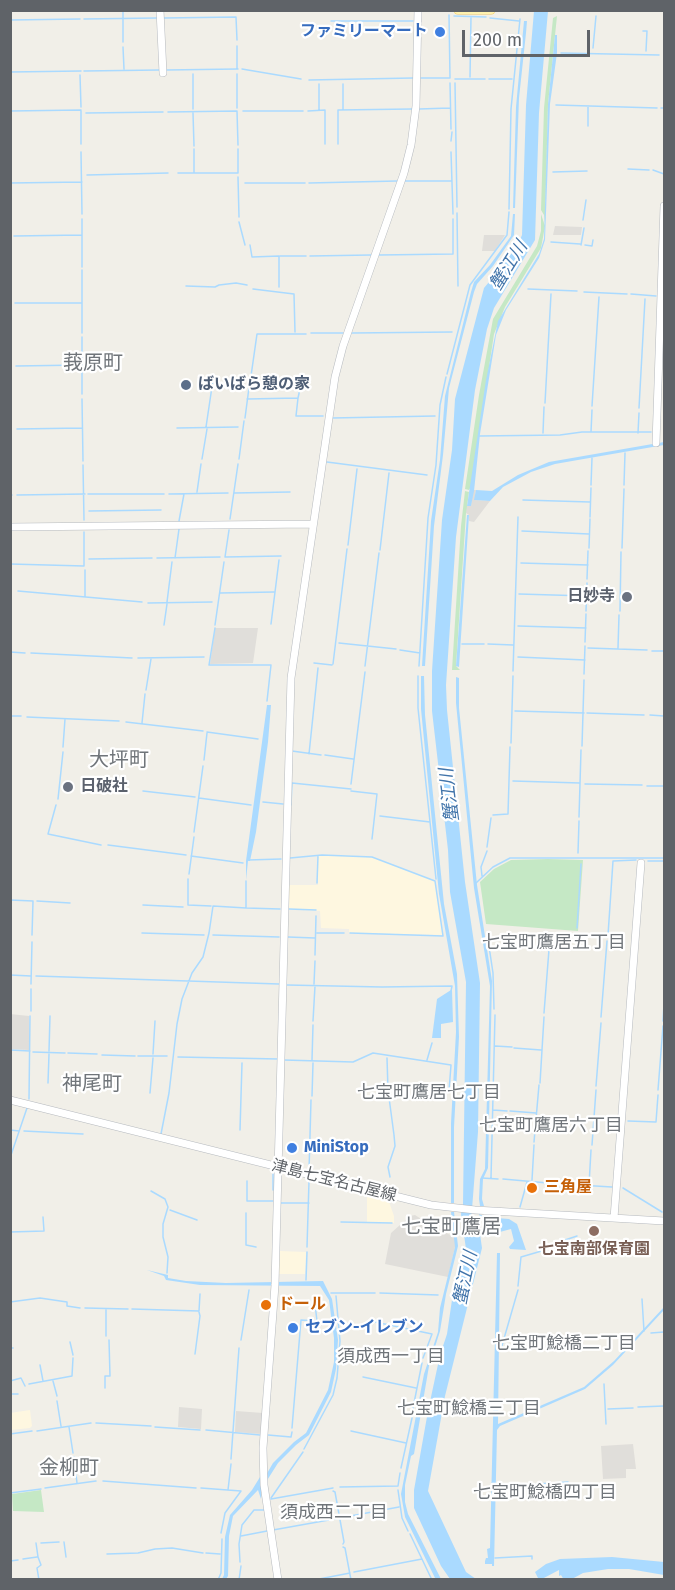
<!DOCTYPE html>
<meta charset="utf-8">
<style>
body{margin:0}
#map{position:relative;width:675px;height:1590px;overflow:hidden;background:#f1efe8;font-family:"Fira Sans",sans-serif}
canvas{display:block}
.frame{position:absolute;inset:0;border:12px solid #5f6368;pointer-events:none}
.scale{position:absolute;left:462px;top:30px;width:128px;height:27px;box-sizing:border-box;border:3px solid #5f6368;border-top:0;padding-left:8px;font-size:18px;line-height:21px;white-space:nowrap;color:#5f6368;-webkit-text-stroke:4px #fff;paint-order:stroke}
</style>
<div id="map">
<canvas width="675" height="1590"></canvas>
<div class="frame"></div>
<div class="scale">200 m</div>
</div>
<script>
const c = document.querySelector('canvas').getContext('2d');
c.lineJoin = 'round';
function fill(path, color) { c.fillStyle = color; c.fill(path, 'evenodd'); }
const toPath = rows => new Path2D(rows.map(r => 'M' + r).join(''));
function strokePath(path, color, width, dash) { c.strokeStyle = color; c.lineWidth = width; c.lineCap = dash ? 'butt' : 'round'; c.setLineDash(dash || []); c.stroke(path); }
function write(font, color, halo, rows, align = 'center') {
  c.font = font + ' "Fira Sans","Noto Sans JP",sans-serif'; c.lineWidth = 4.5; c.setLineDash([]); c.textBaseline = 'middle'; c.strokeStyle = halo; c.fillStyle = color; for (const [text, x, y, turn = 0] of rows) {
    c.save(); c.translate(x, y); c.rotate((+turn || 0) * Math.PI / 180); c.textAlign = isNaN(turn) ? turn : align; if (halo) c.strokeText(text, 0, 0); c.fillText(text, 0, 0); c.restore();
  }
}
fill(toPath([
 [318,855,347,855,375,858,435,881,443,935,349,933,349,929,321,928,320,911,287,909,288,887,290,885,318,885],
 [367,1194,388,1199,394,1216,394,1223,367,1223],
 [280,1251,306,1252,305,1274,278,1274,278,1252],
 [30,1410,32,1426,30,1428,11,1430,10,1413]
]), '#fef7e0');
fill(toPath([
 [555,226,582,227,581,235,553,235],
 [484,235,505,235,495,251,482,251],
 [473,490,476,490,475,500,490,501,474,522,469,521,469,515,466,513,466,506,471,506],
 [215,628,258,628,253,663,210,664],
 [10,1014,29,1016,29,1050,11,1049],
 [415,1215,435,1228,455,1237,455,1247,448,1277,385,1264,391,1233,410,1216],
 [179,1407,202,1409,201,1429,178,1427],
 [236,1411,263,1413,261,1434,235,1432],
 [633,1444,636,1469,626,1469,626,1478,603,1479,601,1446]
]), '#e0deda');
fill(toPath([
 [557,16,548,104,545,223,544,215,541,210,544,108,553,18],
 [541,214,545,226,541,248,505,307,494,334,471,487,469,490,465,489,479,395,493,319,537,246,541,231],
 [465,491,469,492,466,513,456,666,460,670,452,670,461,526],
 [548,859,583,860,578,931,486,924,480,882,494,869,511,860],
 [41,1490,44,1512,13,1511,12,1494]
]), '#c5e8c5');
fill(toPath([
 [534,11,548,11,539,113,535,240,494,308,487,329,475,390,456,537,446,685,447,710,465,882,480,983,478,1132,471,1222,480,1234,482,1248,445,1396,428,1491,466,1572,476,1579,507,1579,450,1579,441,1566,414,1508,414,1490,428,1411,440,1355,447,1334,453,1293,466,1249,461,1214,463,1204,466,982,450,892,448,850,432,711,432,671,442,520,452,450,455,399,484,288,503,265,519,242,522,235,526,105],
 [524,21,527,21,526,33,519,98,515,208,513,208,516,107],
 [555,35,557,35,557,53,550,104,545,240,539,258,506,310,496,335,480,434,474,491,471,506,467,506,486,380,498,321,539,254,544,239,548,104],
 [513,214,515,214,514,235,493,266,477,284,474,292,449,388,443,455,434,526,425,666,422,666,431,521,440,460,445,396,471,292,474,282,490,265,511,236],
 [664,442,664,445,555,464,531,472,503,487,490,501,474,500,476,490,492,491,518,475,549,462],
 [467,515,469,515,459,667,456,666],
 [421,676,424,676,425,715,444,904,457,974,459,1037,454,1127,454,1203,451,1203,451,1123,456,1032,455,986,439,894,421,709],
 [456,677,459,678,459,708,477,885,492,981,488,1168,483,1179,482,1199,484,1206,480,1206,479,1199,480,1179,485,1169,490,986,474,888,456,703],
 [267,705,271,705,268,742,256,832,250,861,248,861,246,880,246,861],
 [451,990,452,990,453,1022,441,1024,441,1038,432,1038,437,999],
 [451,1212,454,1212,458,1246,446,1294,440,1331,429,1366,414,1454,411,1456,405,1485,405,1502,408,1514,441,1579,436,1580,405,1517,401,1494,424,1374,438,1332,440,1308,455,1247],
 [479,1214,485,1217,509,1219,517,1224,526,1250,510,1249,509,1247,514,1241,511,1229,496,1233,480,1218],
 [497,1253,500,1253,498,1424,584,1387,614,1361,664,1307,664,1310,613,1365,585,1389,500,1426,497,1430,494,1566,492,1566,492,1564,485,1564,485,1561,486,1558,488,1558,487,1549,490,1548],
 [147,1270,168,1275,168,1278,186,1281,226,1283,323,1281,332,1299,338,1340,336,1369,331,1392,309,1435,296,1445,278,1463,266,1482,262,1485,261,1499,258,1490,233,1516,229,1536,228,1576,226,1579,222,1579,224,1575,225,1537,230,1515,252,1490,260,1477,266,1475,273,1463,294,1442,306,1433,328,1390,334,1362,334,1338,329,1300,320,1286,200,1285,166,1280,164,1276],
 [612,1557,664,1562,664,1575,629,1569,608,1569,583,1573,572,1579,564,1580,561,1575,559,1576,559,1570,542,1579,539,1580,535,1572,546,1564,560,1559]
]), '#aadaff');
strokePath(toPath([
 [123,10,123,42],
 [454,16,486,17],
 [164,18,236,17,237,40],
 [490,18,519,21],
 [84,19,157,18],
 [10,20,80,19],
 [331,21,413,21],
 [643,31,647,31,646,51],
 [237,46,237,69],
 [123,47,124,69],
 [593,48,596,16],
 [561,53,659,55],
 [242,69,301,79],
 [166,70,238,69],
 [84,71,159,70],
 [10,72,81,71],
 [193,74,193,109],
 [237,74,237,108],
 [80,75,81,107],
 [470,77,471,17],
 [421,78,450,78,449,15],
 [455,79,485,79],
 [489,79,512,79],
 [309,80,413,78],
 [450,83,451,129],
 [455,83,457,207],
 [319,84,319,110],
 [343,84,343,110],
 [556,105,657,108],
 [588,107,588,126],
 [661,108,664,108],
 [419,109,450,108],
 [10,111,81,110],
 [81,111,81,144],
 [243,111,303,111],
 [308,111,325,110,325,144],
 [168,112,237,111,238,145],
 [86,113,163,112],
 [193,113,194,146],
 [451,141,452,132],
 [338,144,338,110,412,109],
 [194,149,194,173],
 [81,152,82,214],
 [451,152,453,214],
 [628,169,649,170],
 [653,170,664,174],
 [553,172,587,171],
 [178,173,238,173,238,149],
 [87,175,168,173],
 [238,177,239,217],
 [405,181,451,181],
 [10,183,82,182],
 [245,183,305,183],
 [309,183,397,181],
 [509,209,511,109,520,19],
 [457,213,458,286],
 [583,220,586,200],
 [239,222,245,245],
 [14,236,82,235],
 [551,242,580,244],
 [250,245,252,257,279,256,279,287],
 [581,245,584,228],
 [585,245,592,246,593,240],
 [379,255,453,254,453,219],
 [280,256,306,256],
 [310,256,371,255],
 [82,267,82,219],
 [82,270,82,333],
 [186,286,215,287,219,285,236,283,247,285],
 [253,289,294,294,295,332],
 [528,289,577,291],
 [584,292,627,294],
 [631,294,656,296],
 [15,303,82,303],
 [311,333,343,333],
 [352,333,452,332],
 [82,337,82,362],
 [10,366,11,366],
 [16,366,82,365],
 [447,374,470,285,507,235,509,212],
 [251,376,257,334,306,334],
 [82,394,82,366],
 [298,398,302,380],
 [82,399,83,461],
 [247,399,298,398,296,416,323,416],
 [545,403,551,294],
 [592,406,599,297],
 [639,408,645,299],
 [245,418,250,380],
 [332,418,435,416],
 [206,427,213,380],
 [177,428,238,427],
 [17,429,82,428],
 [591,432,592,410],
 [543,433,544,407],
 [638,433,639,413],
 [479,436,560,435,582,432,651,432],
 [202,459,207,429],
 [239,459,244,421],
 [327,462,427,475],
 [83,465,84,520],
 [591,485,592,458],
 [624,485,625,453],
 [197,492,201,464],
 [234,493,290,492],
 [88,494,164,494],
 [169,494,228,493],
 [10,495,12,495],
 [17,495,85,494],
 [523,500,590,502],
 [89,511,161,510],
 [590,517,591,488],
 [230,519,238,464],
 [179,521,184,494],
 [229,530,225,557,281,556],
 [522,531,589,534],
 [348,545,357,469],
 [589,548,590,519],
 [622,548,624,489],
 [380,550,389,473],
 [157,558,220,557],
 [175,558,179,529],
 [89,559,152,558],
 [521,563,588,565],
 [10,564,84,566,84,532],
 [85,570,85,596],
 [587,579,588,551],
 [18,591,142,602],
 [220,593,274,592],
 [519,594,587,596],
 [167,602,172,562],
 [148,603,212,602],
 [586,611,587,583],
 [620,611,621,552],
 [271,624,279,560],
 [164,625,167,604],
 [215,625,224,562],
 [518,626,586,628],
 [215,628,209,665,271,665,267,701],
 [585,642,586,614],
 [339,643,396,649],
 [462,644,484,644],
 [488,644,513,645],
 [588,648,647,650],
 [618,648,619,615],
 [400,650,420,653],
 [652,651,664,651],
 [10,652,25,653],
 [31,653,132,658],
 [518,657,585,660],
 [138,658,204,657],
 [314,663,332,665],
 [333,664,347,549],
 [365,666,379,553],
 [419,666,428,518,436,465,440,405,446,377],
 [513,671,518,517],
 [584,674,585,646],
 [418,676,418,708,436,879],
 [146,690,151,659],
 [515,711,584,713],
 [587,713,644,715],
 [650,715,664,716],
 [10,716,21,716],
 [27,717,119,721],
 [126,722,203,731],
 [142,723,145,694],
 [207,732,258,739],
 [511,743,513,676],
 [582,746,584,680],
 [63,747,65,719],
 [292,751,321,755],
 [309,754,318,668],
 [325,755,353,759],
 [204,760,207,733],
 [513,781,580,783],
 [351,784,365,672],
 [585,784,642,785],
 [647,786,664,786],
 [143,791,195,797],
 [351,791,377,794,372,839],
 [199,798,251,805],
 [58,799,63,752],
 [263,802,283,804],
 [56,805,48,834,101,845],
 [291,805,292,783,351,789],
 [493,815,508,814,510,747],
 [380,816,430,822],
 [579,817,581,750],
 [194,832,203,766],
 [108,845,186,855],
 [487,847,491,818],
 [578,853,579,821],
 [191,856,243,863],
 [290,858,322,855,372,857,435,881,443,936,350,933],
 [248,860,281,859],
 [648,861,664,861],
 [189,874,194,837],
 [482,876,481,867,487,851],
 [188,879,188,905,211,906],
 [317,883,318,856],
 [476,883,493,867,510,858,664,858],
 [10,900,33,901,32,935],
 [37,901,70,903],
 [143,905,183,907],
 [246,908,280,909],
 [289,909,316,910],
 [577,928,581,864],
 [142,933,204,935],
 [317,933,344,933],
 [487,933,493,973,494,1009],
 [213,935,279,937],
 [608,935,613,861,636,860],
 [288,937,315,938],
 [315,955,316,916],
 [10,975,31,976],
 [36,976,279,984],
 [31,984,32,942],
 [314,984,315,961],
 [287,985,382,987,452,986,451,991],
 [31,1011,31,989],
 [544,1013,550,937],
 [601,1017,607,941],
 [313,1021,315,986],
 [663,1021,664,1004],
 [495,1046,512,1047],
 [514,1048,541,1050],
 [10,1050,30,1051],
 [49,1051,50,1016],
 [33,1052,65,1053],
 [68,1053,97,1054],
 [153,1054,155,1021],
 [102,1055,135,1056],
 [138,1056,167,1056],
 [178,1057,279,1059],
 [387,1058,388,1090,394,1135,395,1146,388,1167,390,1177],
 [284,1060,353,1062,373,1053,451,1065,449,1091],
 [312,1060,313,1025],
 [427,1060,432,1043],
 [48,1083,49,1054],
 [540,1083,544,1017],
 [596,1086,601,1023],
 [658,1090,663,1026],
 [150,1093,153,1058],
 [312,1096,313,1063],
 [29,1099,30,1016],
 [493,1110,507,1111],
 [510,1111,536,1113],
 [594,1118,617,1120],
 [628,1121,656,1122,658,1095],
 [10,1130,19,1131],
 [240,1130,242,1063],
 [24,1131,83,1134],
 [161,1134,169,1093,177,1024,182,999,192,973,203,957,209,933,213,906,246,908,246,881],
 [534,1142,539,1085],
 [592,1145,596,1090],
 [10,1158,27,1108],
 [309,1171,311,1100],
 [482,1178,498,1179],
 [491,1178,495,1015],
 [503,1179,559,1184],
 [532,1180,534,1145],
 [247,1181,247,1201,273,1201],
 [562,1184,612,1187],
 [589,1185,591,1150],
 [623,1188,662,1212],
 [273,1190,273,1174],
 [151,1191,165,1199,168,1207,163,1224,163,1237,168,1257,167,1273],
 [281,1203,309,1203],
 [520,1207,527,1182],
 [170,1210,197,1220],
 [246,1213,246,1245,256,1247],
 [341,1222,392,1223],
 [10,1232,44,1231,43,1217],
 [565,1240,577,1236],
 [555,1244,562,1242],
 [307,1247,309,1181],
 [306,1280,307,1252],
 [518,1286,521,1257,545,1250],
 [331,1293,375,1293],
 [380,1293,438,1295],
 [642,1299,644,1331],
 [10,1302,40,1298,67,1302,67,1306,80,1308],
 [85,1308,128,1309],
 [132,1309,199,1311,200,1294],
 [106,1310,106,1336],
 [375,1322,432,1334,423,1358],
 [651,1333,664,1332],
 [241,1340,249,1290],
 [70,1342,73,1355],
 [10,1348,13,1348],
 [501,1349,518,1290],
 [195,1354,200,1316,199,1312],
 [40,1365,43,1381],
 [363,1377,416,1388],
 [10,1381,21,1378,25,1386],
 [53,1381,57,1396],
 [29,1384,72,1376,73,1358],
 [604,1384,606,1424],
 [105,1388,105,1376,110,1376,109,1340],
 [10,1394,18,1394],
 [57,1401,61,1426],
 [638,1407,664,1406],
 [608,1409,633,1408],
 [412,1413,422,1363],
 [96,1423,151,1426],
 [69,1427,73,1453],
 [155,1427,200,1430],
 [292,1428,301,1320,317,1321,314,1296],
 [206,1430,260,1435],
 [37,1431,91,1423],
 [351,1431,406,1443],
 [10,1434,32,1431],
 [268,1435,291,1437,292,1432],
 [304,1449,333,1395,337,1378,340,1341,336,1296],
 [74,1457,77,1483],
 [231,1459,239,1348],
 [401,1468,412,1418],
 [103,1481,196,1488],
 [536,1484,568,1482],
 [497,1486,530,1484],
 [340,1487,398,1486,400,1473],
 [45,1488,96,1481],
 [201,1488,241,1491,225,1513,221,1533],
 [228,1490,231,1464],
 [398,1490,402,1518,408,1531],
 [333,1491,335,1492,344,1542,343,1544],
 [10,1493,41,1489],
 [271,1498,303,1452],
 [271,1499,333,1488],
 [345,1517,399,1507],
 [273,1530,340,1518],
 [410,1534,432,1580],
 [241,1536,267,1531],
 [64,1542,66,1557],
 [36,1543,38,1557,41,1565,37,1568,39,1580],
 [41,1543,59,1542],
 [343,1547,345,1548,351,1580],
 [206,1553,220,1554],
 [107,1554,138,1553,155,1549,172,1548,203,1553],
 [495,1558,532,1556,532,1559],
 [23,1559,37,1557],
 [10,1561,18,1560],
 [240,1562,239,1544,242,1525,254,1510,264,1510],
 [354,1572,422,1559],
 [218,1580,221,1573,222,1539],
 [239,1580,241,1566],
 [314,1580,350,1573]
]), '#aadaff', 1.5);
const secondary = toPath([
 [160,10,163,73],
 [656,443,664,206],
 [10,527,312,524],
 [10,1100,431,1205,475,1210,664,1221],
 [614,1218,641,863],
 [278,1580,264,1485,263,1448,275,1285,291,678,335,377,343,346,404,173,411,145,416,106,418,10]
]);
const primary = toPath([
 [458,10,491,10]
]);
strokePath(secondary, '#b6babf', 8);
strokePath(primary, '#f2c960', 9);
strokePath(secondary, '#fff', 7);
strokePath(primary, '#fff2af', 8);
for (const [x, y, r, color] of [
 [440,32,6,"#3f7fe0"],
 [186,385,6,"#5c6f8a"],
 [627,597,6,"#6b7280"],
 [68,787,6,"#6b7280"],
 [292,1148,6,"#3f7fe0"],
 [532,1188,6,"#e8710a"],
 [594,1231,6,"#8d6e63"],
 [266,1305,6,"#e8710a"],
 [293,1328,6,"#3f7fe0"]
]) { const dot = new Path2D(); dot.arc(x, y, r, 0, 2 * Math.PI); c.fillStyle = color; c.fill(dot); strokePath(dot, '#fff', 2); }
write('bold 16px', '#366cbe', '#fff', [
 ["ファミリーマート",428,32,"right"],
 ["MiniStop",304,1148],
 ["セブン-イレブン",305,1328]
], 'left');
write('bold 16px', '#4e5e75', '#fff', [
 ["ばいばら憩の家",198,385]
], 'left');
write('bold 16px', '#5b616d', '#fff', [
 ["日妙寺",615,597],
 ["日破社",80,787,"left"]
], 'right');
write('16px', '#5f6368', '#fff', [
 ["津島七宝名古屋線",334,1181,14]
]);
write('bold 16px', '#c56008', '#fff', [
 ["三角屋",544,1188],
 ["ドール",278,1305]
], 'left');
write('bold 16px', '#785e54', '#fff', [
 ["七宝南部保育園",594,1250]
]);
write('italic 18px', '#4174aa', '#fff', [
 ["蟹江川",509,266,-58],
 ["蟹江川",450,795,-97],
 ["蟹江川",466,1278,-78]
]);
write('18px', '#70757a', '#fff', [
 ["七宝町鷹居五丁目",554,943],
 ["七宝町鷹居七丁目",429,1093],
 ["七宝町鷹居六丁目",551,1126],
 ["七宝町鯰橋二丁目",564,1344],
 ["須成西一丁目",391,1357],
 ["七宝町鯰橋三丁目",469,1409],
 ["七宝町鯰橋四丁目",545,1493],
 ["須成西二丁目",334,1513]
]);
write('20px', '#70757a', '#fff', [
 ["莪原町",93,363],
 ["大坪町",119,760],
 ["神尾町",92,1084],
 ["七宝町鷹居",451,1227],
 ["金柳町",69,1468]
]);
</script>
